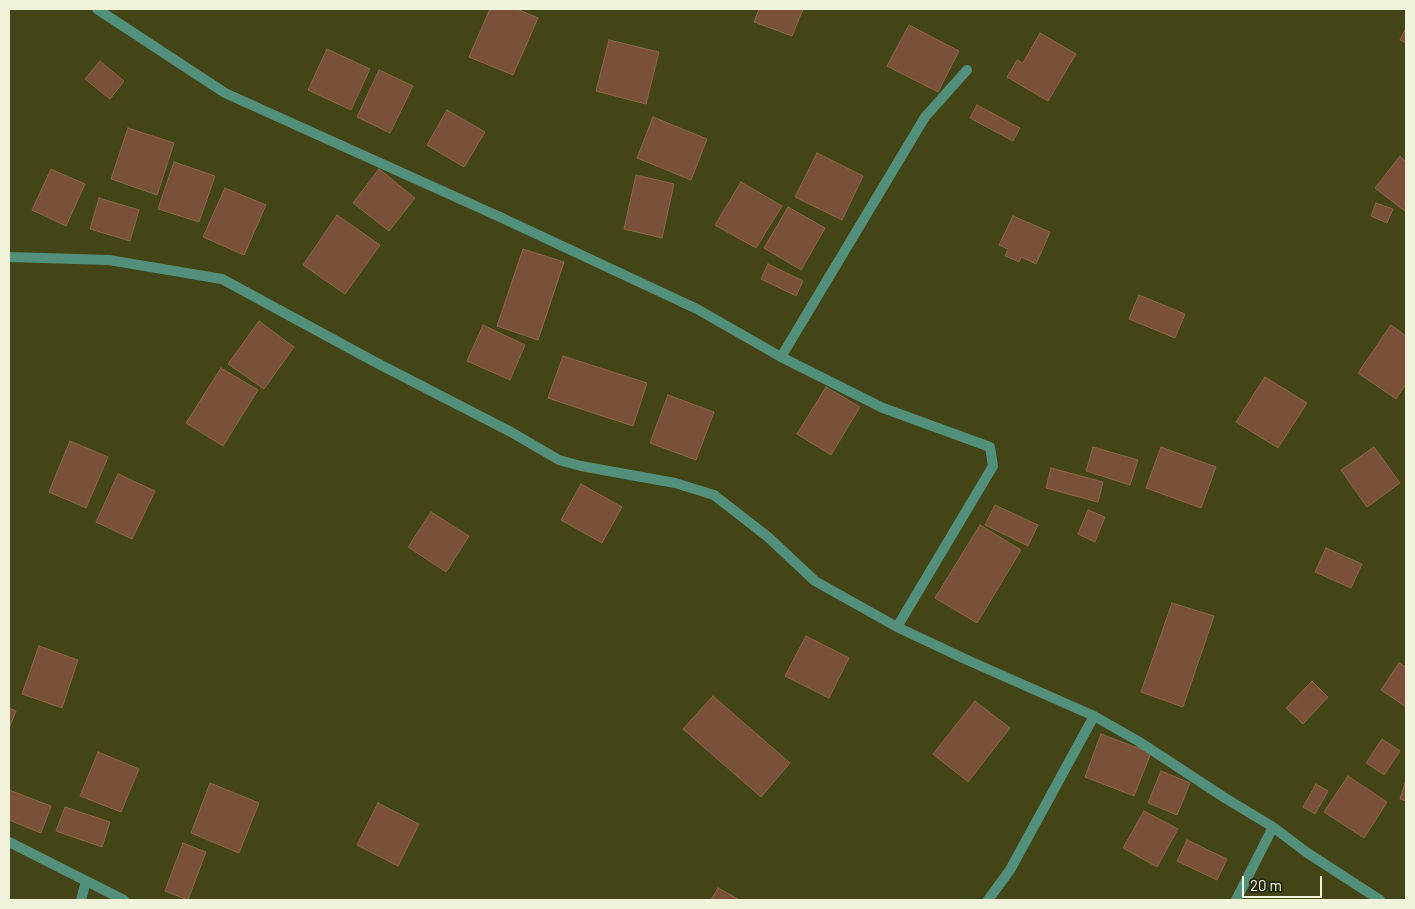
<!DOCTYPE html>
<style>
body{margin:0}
#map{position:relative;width:1415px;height:909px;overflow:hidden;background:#434516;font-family:Barlow,sans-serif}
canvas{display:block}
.frame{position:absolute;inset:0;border:10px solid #f0f2d9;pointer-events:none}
.scale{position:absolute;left:1242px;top:876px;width:80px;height:22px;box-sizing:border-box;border:2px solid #f0f2d9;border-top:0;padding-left:6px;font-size:15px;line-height:18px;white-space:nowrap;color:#f0f2d9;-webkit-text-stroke:4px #292a16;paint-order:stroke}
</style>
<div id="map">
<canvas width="1415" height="909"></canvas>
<div class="frame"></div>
<div class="scale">20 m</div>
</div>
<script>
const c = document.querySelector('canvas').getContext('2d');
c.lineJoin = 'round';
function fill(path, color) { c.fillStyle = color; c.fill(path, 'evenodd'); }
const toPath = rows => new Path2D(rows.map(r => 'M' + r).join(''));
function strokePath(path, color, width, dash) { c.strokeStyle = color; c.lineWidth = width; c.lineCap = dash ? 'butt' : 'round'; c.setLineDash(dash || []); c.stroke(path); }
const building = toPath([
 [490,9,517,9,538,18,513,75,469,57,490,9],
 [759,9,803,9,792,36,754,22,759,9],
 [909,25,959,51,938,92,887,66,909,25],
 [1406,28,1406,43,1400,40,1406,28],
 [1040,33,1076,54,1048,101,1007,77,1017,60,1023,63,1040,33],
 [609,40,659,52,646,104,596,91,609,40],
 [327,49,370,69,351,110,308,90,327,49],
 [100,61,124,81,110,99,85,79,100,61],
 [379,70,413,86,390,133,357,117,379,70],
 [977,105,1020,128,1013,141,970,118,977,105],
 [447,110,485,132,464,167,427,145,447,110],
 [653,117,707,139,691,180,637,158,653,117],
 [128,128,174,143,157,195,111,179,128,128],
 [817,153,863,176,842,220,795,197,817,153],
 [1400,156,1406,162,1406,212,1375,188,1400,156],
 [174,162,215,176,199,222,158,209,174,162],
 [51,169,85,184,66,226,32,210,51,169],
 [379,169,415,198,389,231,353,203,379,169],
 [636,175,674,184,662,238,624,229,636,175],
 [741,182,782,206,756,248,715,225,741,182],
 [225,188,266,205,244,255,203,237,225,188],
 [99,198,139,210,130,241,90,229,99,198],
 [1376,203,1393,209,1387,223,1371,216,1376,203],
 [788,207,825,228,801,270,764,248,788,207],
 [337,215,380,245,345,294,303,265,337,215],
 [1013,216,1050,232,1036,264,1021,257,1019,262,1005,256,1008,249,999,245,1013,216],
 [523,249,564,262,538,340,497,326,523,249],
 [768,264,803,281,796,296,761,279,768,264],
 [1139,295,1185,314,1175,338,1129,319,1139,295],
 [259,321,294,347,264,389,228,364,259,321],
 [483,325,525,345,510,380,467,361,483,325],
 [1391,325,1406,336,1406,384,1396,399,1358,373,1391,325],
 [563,356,647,383,633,426,548,398,563,356],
 [221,368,258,390,223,446,186,423,221,368],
 [1265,377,1307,403,1278,448,1236,422,1265,377],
 [826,387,860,407,831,455,797,434,826,387],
 [668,395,714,412,696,460,650,443,668,395],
 [70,441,108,457,86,508,49,492,70,441],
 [1093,447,1138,460,1130,485,1086,471,1093,447],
 [1161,447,1216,467,1201,508,1146,488,1161,447],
 [1374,447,1400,483,1367,507,1341,470,1374,447],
 [1051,468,1103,482,1098,502,1046,488,1051,468],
 [118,474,155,491,132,539,96,522,118,474],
 [581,484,622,507,602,543,561,520,581,484],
 [995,505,1038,525,1028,546,985,525,995,505],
 [1088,510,1105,517,1095,542,1078,534,1088,510],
 [431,512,469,536,446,572,408,547,431,512],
 [980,525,1021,550,977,623,935,598,980,525],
 [1326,548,1362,564,1351,588,1315,572,1326,548],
 [1172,603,1214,616,1183,707,1141,692,1172,603],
 [806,636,849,658,829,698,785,676,806,636],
 [39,646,78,660,62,708,22,694,39,646],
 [1399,663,1406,667,1406,707,1381,690,1399,663],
 [1312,681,1328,697,1303,724,1286,708,1312,681],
 [713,696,790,763,761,797,683,729,713,696],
 [975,701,1010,728,968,782,933,754,975,701],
 [9,708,16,711,9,728,9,708],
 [1101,734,1151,753,1134,796,1085,777,1101,734],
 [1382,739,1400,751,1384,775,1366,763,1382,739],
 [98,752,139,769,121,812,80,796,98,752],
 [1161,771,1190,783,1177,815,1148,803,1161,771],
 [1348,776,1387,802,1364,838,1324,812,1348,776],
 [1406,780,1406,801,1400,799,1406,780],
 [210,783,259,803,239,853,191,833,210,783],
 [1316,784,1328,791,1315,814,1303,807,1316,784],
 [9,790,51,806,41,833,9,820,9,790],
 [378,803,419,824,398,866,357,845,378,803],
 [65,807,110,822,102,847,56,831,65,807],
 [1144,811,1178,829,1157,867,1123,848,1144,811],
 [1187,840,1227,859,1217,880,1177,861,1187,840],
 [183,843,206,852,188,900,165,891,183,843],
 [718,888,740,900,711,900,718,888]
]);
fill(building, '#795038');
strokePath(building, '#90654c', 1);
strokePath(toPath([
 [97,9,225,93,500,217,697,309,781,357,883,408,990,447,993,466,897,627],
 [9,257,109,260,222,279,375,362,511,432,559,460,581,466,675,483,714,495,768,537,815,581,897,627,965,659,1094,716,1138,741,1225,798,1273,827,1306,852,1380,900],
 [781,357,925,117,967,70],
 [9,842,124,900],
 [81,900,86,881],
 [988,900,1010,870,1094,716],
 [1236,900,1273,827]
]), '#53907c', 10);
</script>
